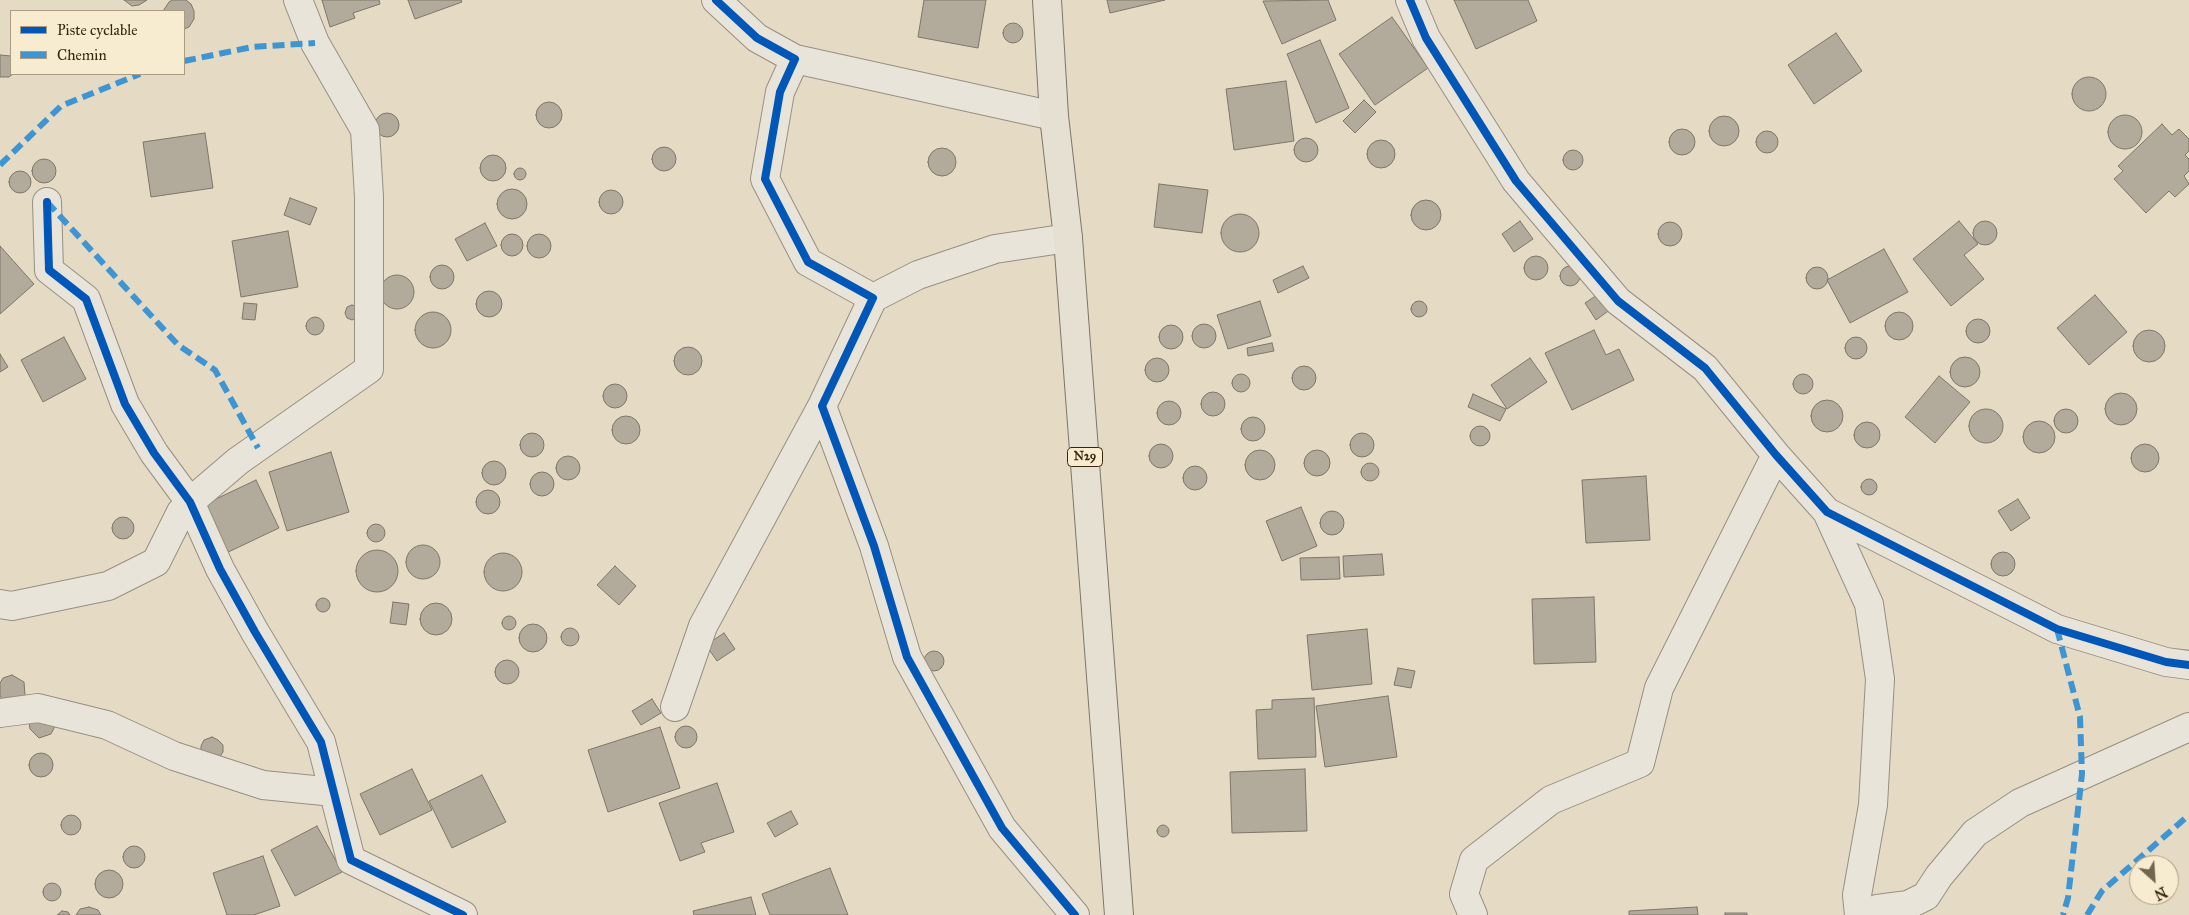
<!DOCTYPE html>
<style>
body{margin:0}
#map{position:relative;width:2189px;height:915px;overflow:hidden;background:#e5dbc5;font-family:"IM FELL Great Primer",serif}
canvas{display:block}
.legend{position:absolute;left:10px;top:10px;width:175px;height:65px;box-sizing:border-box;background:#f7ebd0;border:1px solid #aa9c82;margin:0;padding:6px 9px;list-style:none;font-size:15px;color:#37250e}
.legend li{display:flex;align-items:center;gap:10px;height:25px}
.legend b{width:25px;border:1px solid #aa9c82}
.north{position:absolute;left:2129px;top:855px;width:50px;height:50px;box-sizing:border-box;background:#f7ebd0;border:1px solid #aa9c82;border-radius:50%;rotate:154deg;font-size:14px;font-weight:700;line-height:20px;text-align:center;color:#37250e}
.north::after{content:'';display:block;margin:auto;width:18px;height:22px;background:#74654e;clip-path:polygon(50% 0,100% 100%,50% 72%,0 100%)}
</style>
<div id="map">
<canvas width="2189" height="915"></canvas>
<ul class="legend">
<li><b style="height:6px;background:#0057b8"></b>Piste cyclable</li>
<li><b style="height:6px;background:#3e95d2"></b>Chemin</li>
</ul>
<div class="north">N</div>
</div>
<script>
const c = document.querySelector('canvas').getContext('2d');
c.lineJoin = 'round';
function fill(path, color) { c.fillStyle = color; c.fill(path, 'evenodd'); }
const toPath = rows => new Path2D(rows.map(r => 'M' + r).join(''));
function strokePath(path, color, width, dash) { c.strokeStyle = color; c.lineWidth = width; c.lineCap = dash ? 'butt' : 'round'; c.setLineDash(dash || []); c.stroke(path); }
function write(font, color, halo, rows, align = 'center') {
  c.font = font + ' "IM FELL Great Primer",serif'; c.lineWidth = 4; c.setLineDash([]); c.textBaseline = 'middle'; c.strokeStyle = halo; c.fillStyle = color; for (const [text, x, y, turn = 0] of rows) {
    c.save(); c.translate(x, y); c.rotate((+turn || 0) * Math.PI / 180); c.textAlign = isNaN(turn) ? turn : align; if (halo) c.strokeText(text, 0, 0); c.fillText(text, 0, 0); c.restore();
  }
}
const building = toPath([
 [124,0,147,0,139,5,132,6,124,0],
 [172,0,186,0,191,4,194,11,194,19,189,27,184,29,184,11,163,11,169,2,172,0],
 [322,0,379,0,380,4,353,13,355,18,330,27,322,0],
 [408,0,461,0,462,2,415,19,408,0],
 [924,0,986,0,978,48,918,37,924,0],
 [1107,0,1165,0,1110,13,1107,0],
 [1328,0,1336,20,1282,44,1263,1,1328,0],
 [1454,0,1528,0,1537,21,1476,49,1454,0],
 [1392,17,1428,68,1375,105,1339,54,1392,17],
 '1003 33a10 10 0 1 1 20 0a10 10 0 1 1-20 0Z',
 [1836,33,1862,71,1814,104,1788,65,1836,33],
 [1320,40,1349,108,1316,123,1287,54,1320,40],
 [0,55,11,56,11,74,13,74,9,77,0,77,0,55],
 '2072 94a17 17 0 1 1 34 0a17 17 0 1 1-34 0Z',
 [1286,81,1294,141,1234,150,1226,89,1286,81],
 [1364,100,1376,112,1355,133,1343,121,1364,100],
 '536 115a13 13 0 1 1 26 0a13 13 0 1 1-26 0Z',
 '375 125a12 12 0 1 1 24 0a12 12 0 1 1-24 0Z',
 '2108 132a17 17 0 1 1 34 0a17 17 0 1 1-34 0Z',
 '1709 131a15 15 0 1 1 30 0a15 15 0 1 1-30 0Z',
 [2162,124,2172,135,2179,129,2189,139,2189,151,2185,155,2189,159,2189,171,2184,176,2189,184,2175,197,2169,191,2146,213,2114,179,2123,171,2118,166,2162,124],
 '1669 142a13 13 0 1 1 26 0a13 13 0 1 1-26 0Z',
 '1756 142a11 11 0 1 1 22 0a11 11 0 1 1-22 0Z',
 [205,133,213,188,151,197,143,142,205,133],
 '1294 150a12 12 0 1 1 24 0a12 12 0 1 1-24 0Z',
 '1367 154a14 14 0 1 1 28 0a14 14 0 1 1-28 0Z',
 '652 159a12 12 0 1 1 24 0a12 12 0 1 1-24 0Z',
 '928 162a14 14 0 1 1 28 0a14 14 0 1 1-28 0Z',
 '1563 160a10 10 0 1 1 20 0a10 10 0 1 1-20 0Z',
 '480 168a13 13 0 1 1 26 0a13 13 0 1 1-26 0Z',
 '32 171a12 12 0 1 1 24 0a12 12 0 1 1-24 0Z',
 '514 174a6 6 0 1 1 12 0a6 6 0 1 1-12 0Z',
 '9 182a11 11 0 1 1 22 0a11 11 0 1 1-22 0Z',
 [1159,184,1208,190,1202,233,1154,227,1159,184],
 '497 204a15 15 0 1 1 30 0a15 15 0 1 1-30 0Z',
 '599 202a12 12 0 1 1 24 0a12 12 0 1 1-24 0Z',
 [290,198,317,208,310,225,284,215,290,198],
 '1411 215a15 15 0 1 1 30 0a15 15 0 1 1-30 0Z',
 '1221 233a19 19 0 1 1 38 0a19 19 0 1 1-38 0Z',
 [1520,221,1533,239,1514,252,1502,234,1520,221],
 [1959,221,1978,244,1964,255,1984,279,1951,306,1913,259,1959,221],
 '1973 233a12 12 0 1 1 24 0a12 12 0 1 1-24 0Z',
 '1658 234a12 12 0 1 1 24 0a12 12 0 1 1-24 0Z',
 [485,223,497,246,467,261,455,239,485,223],
 [288,231,298,287,241,297,232,241,288,231],
 '501 245a11 11 0 1 1 22 0a11 11 0 1 1-22 0Z',
 '527 246a12 12 0 1 1 24 0a12 12 0 1 1-24 0Z',
 [0,246,34,284,0,314,0,246],
 [1884,249,1908,292,1850,323,1827,280,1884,249],
 '1524 268a12 12 0 1 1 24 0a12 12 0 1 1-24 0Z',
 '430 277a12 12 0 1 1 24 0a12 12 0 1 1-24 0Z',
 '1560 276a10 10 0 1 1 20 0a10 10 0 1 1-20 0Z',
 [1303,266,1309,278,1278,293,1273,280,1303,266],
 '1806 278a11 11 0 1 1 22 0a11 11 0 1 1-22 0Z',
 '380 292a17 17 0 1 1 34 0a17 17 0 1 1-34 0Z',
 '476 304a13 13 0 1 1 26 0a13 13 0 1 1-26 0Z',
 [1600,293,1611,309,1596,320,1585,303,1600,293],
 [2095,295,2127,332,2089,365,2057,328,2095,295],
 '1411 309a8 8 0 1 1 16 0a8 8 0 1 1-16 0Z',
 [1260,301,1271,336,1228,349,1217,315,1260,301],
 [244,303,257,304,255,320,242,319,244,303],
 [352,305,358,308,357,318,352,320,347,318,345,313,347,307,352,305],
 '415 330a18 18 0 1 1 36 0a18 18 0 1 1-36 0Z',
 '1885 326a14 14 0 1 1 28 0a14 14 0 1 1-28 0Z',
 '306 326a9 9 0 1 1 18 0a9 9 0 1 1-18 0Z',
 '1966 331a12 12 0 1 1 24 0a12 12 0 1 1-24 0Z',
 '1192 336a12 12 0 1 1 24 0a12 12 0 1 1-24 0Z',
 '1159 337a12 12 0 1 1 24 0a12 12 0 1 1-24 0Z',
 [1594,330,1606,355,1619,349,1634,380,1572,410,1545,353,1594,330],
 '2133 346a16 16 0 1 1 32 0a16 16 0 1 1-32 0Z',
 '1845 348a11 11 0 1 1 22 0a11 11 0 1 1-22 0Z',
 [64,337,86,379,43,402,21,360,64,337],
 [1272,343,1274,351,1248,356,1247,348,1272,343],
 '674 361a14 14 0 1 1 28 0a14 14 0 1 1-28 0Z',
 [0,354,8,367,0,372,0,354],
 '1950 372a15 15 0 1 1 30 0a15 15 0 1 1-30 0Z',
 '1145 370a12 12 0 1 1 24 0a12 12 0 1 1-24 0Z',
 [1530,358,1547,382,1507,409,1491,385,1530,358],
 '1292 378a12 12 0 1 1 24 0a12 12 0 1 1-24 0Z',
 '1793 384a10 10 0 1 1 20 0a10 10 0 1 1-20 0Z',
 '1232 383a9 9 0 1 1 18 0a9 9 0 1 1-18 0Z',
 [1939,376,1970,402,1935,443,1905,417,1939,376],
 '603 396a12 12 0 1 1 24 0a12 12 0 1 1-24 0Z',
 '1201 404a12 12 0 1 1 24 0a12 12 0 1 1-24 0Z',
 '2105 409a16 16 0 1 1 32 0a16 16 0 1 1-32 0Z',
 [1473,394,1506,409,1500,421,1468,407,1473,394],
 '1811 416a16 16 0 1 1 32 0a16 16 0 1 1-32 0Z',
 '1157 413a12 12 0 1 1 24 0a12 12 0 1 1-24 0Z',
 '2054 421a12 12 0 1 1 24 0a12 12 0 1 1-24 0Z',
 '1969 426a17 17 0 1 1 34 0a17 17 0 1 1-34 0Z',
 '612 430a14 14 0 1 1 28 0a14 14 0 1 1-28 0Z',
 '1241 429a12 12 0 1 1 24 0a12 12 0 1 1-24 0Z',
 '2023 437a16 16 0 1 1 32 0a16 16 0 1 1-32 0Z',
 '1854 435a13 13 0 1 1 26 0a13 13 0 1 1-26 0Z',
 '1470 436a10 10 0 1 1 20 0a10 10 0 1 1-20 0Z',
 '520 445a12 12 0 1 1 24 0a12 12 0 1 1-24 0Z',
 '1350 445a12 12 0 1 1 24 0a12 12 0 1 1-24 0Z',
 '1149 456a12 12 0 1 1 24 0a12 12 0 1 1-24 0Z',
 '2131 458a14 14 0 1 1 28 0a14 14 0 1 1-28 0Z',
 '1304 463a13 13 0 1 1 26 0a13 13 0 1 1-26 0Z',
 '1245 465a15 15 0 1 1 30 0a15 15 0 1 1-30 0Z',
 [331,452,349,512,287,531,269,472,331,452],
 '556 468a12 12 0 1 1 24 0a12 12 0 1 1-24 0Z',
 '482 473a12 12 0 1 1 24 0a12 12 0 1 1-24 0Z',
 '1361 472a9 9 0 1 1 18 0a9 9 0 1 1-18 0Z',
 '1183 478a12 12 0 1 1 24 0a12 12 0 1 1-24 0Z',
 '530 484a12 12 0 1 1 24 0a12 12 0 1 1-24 0Z',
 [1646,476,1650,540,1586,543,1582,480,1646,476],
 '1861 487a8 8 0 1 1 16 0a8 8 0 1 1-16 0Z',
 [256,480,279,528,222,555,199,507,256,480],
 '476 502a12 12 0 1 1 24 0a12 12 0 1 1-24 0Z',
 [2018,499,2030,518,2011,531,1998,511,2018,499],
 [1301,507,1317,546,1282,561,1266,521,1301,507],
 '1320 523a12 12 0 1 1 24 0a12 12 0 1 1-24 0Z',
 '112 528a11 11 0 1 1 22 0a11 11 0 1 1-22 0Z',
 '367 533a9 9 0 1 1 18 0a9 9 0 1 1-18 0Z',
 '406 562a17 17 0 1 1 34 0a17 17 0 1 1-34 0Z',
 '356 571a21 21 0 1 1 42 0a21 21 0 1 1-42 0Z',
 '1991 564a12 12 0 1 1 24 0a12 12 0 1 1-24 0Z',
 '484 572a19 19 0 1 1 38 0a19 19 0 1 1-38 0Z',
 [1382,554,1384,575,1344,577,1343,556,1382,554],
 [1339,557,1340,579,1301,580,1300,558,1339,557],
 [615,566,636,586,619,605,597,585,615,566],
 [1594,597,1596,662,1534,664,1532,599,1594,597],
 '316 605a7 7 0 1 1 14 0a7 7 0 1 1-14 0Z',
 [393,602,409,604,406,625,390,623,393,602],
 '420 619a16 16 0 1 1 32 0a16 16 0 1 1-32 0Z',
 '502 623a7 7 0 1 1 14 0a7 7 0 1 1-14 0Z',
 '519 638a14 14 0 1 1 28 0a14 14 0 1 1-28 0Z',
 '561 637a9 9 0 1 1 18 0a9 9 0 1 1-18 0Z',
 [1367,629,1372,684,1312,690,1307,635,1367,629],
 [724,633,735,649,717,661,706,645,724,633],
 '924 661a10 10 0 1 1 20 0a10 10 0 1 1-20 0Z',
 '495 672a12 12 0 1 1 24 0a12 12 0 1 1-24 0Z',
 [1398,668,1415,671,1411,688,1394,685,1398,668],
 [12,675,24,682,25,695,22,699,5,702,0,696,0,683,3,678,12,675],
 [1388,696,1397,757,1325,767,1316,706,1388,696],
 [1314,698,1316,757,1258,759,1256,710,1272,709,1272,700,1314,698],
 [652,699,661,713,641,725,632,711,652,699],
 [29,721,55,722,55,726,51,734,39,738,30,729,29,721],
 '675 737a11 11 0 1 1 22 0a11 11 0 1 1-22 0Z',
 [660,727,680,788,608,812,588,750,660,727],
 [212,737,218,740,223,745,223,752,219,758,201,753,201,746,204,740,212,737],
 '29 765a12 12 0 1 1 24 0a12 12 0 1 1-24 0Z',
 [412,769,432,810,380,835,360,794,412,769],
 [1305,769,1307,831,1232,833,1230,772,1305,769],
 [482,775,506,822,452,848,429,801,482,775],
 [717,783,734,832,701,843,705,852,680,861,659,803,717,783],
 [791,811,798,824,775,837,767,823,791,811],
 '61 825a10 10 0 1 1 20 0a10 10 0 1 1-20 0Z',
 '1157 831a6 6 0 1 1 12 0a6 6 0 1 1-12 0Z',
 [317,826,342,872,295,896,271,850,317,826],
 '123 857a11 11 0 1 1 22 0a11 11 0 1 1-22 0Z',
 [263,856,280,906,254,915,227,915,213,873,263,856],
 [830,868,848,915,770,915,762,894,830,868],
 '95 884a14 14 0 1 1 28 0a14 14 0 1 1-28 0Z',
 '43 892a9 9 0 1 1 18 0a9 9 0 1 1-18 0Z',
 [751,897,756,915,694,915,693,911,751,897],
 [89,907,98,910,101,915,76,915,80,909,89,907],
 [1697,907,1698,915,1629,915,1629,911,1697,907],
 [62,911,68,912,70,915,57,915,62,911],
 [1725,913,1747,913,1747,915,1725,915,1725,913]
]);
fill(building, '#b2aa9a');
strokePath(building, '#7e7668', 1);
const minor = toPath([
 [716,0,757,38,795,59,780,92,765,179,808,262,873,298,822,406,874,546,907,657,1002,828,1075,915],
 [1410,0,1426,38,1516,181,1618,301,1705,368,1776,455,1827,512,2057,629,2166,662,2189,665],
 [795,59,1054,116],
 [47,202,49,270,86,299,125,404,154,453,190,502,220,569,255,632,321,742,351,860,463,915],
 [873,298,918,275,995,249,1068,238],
 [1827,512,1869,604,1880,679,1873,805,1857,895,1859,915],
 [0,604,12,606,108,586,156,562,181,512,190,502,238,461,369,369,369,197,365,130,315,43,298,0],
 [675,707,703,626,822,406],
 [0,713,38,708,107,725,174,756,263,785,334,792],
 [1473,915,1464,894,1474,860,1551,800,1640,763,1659,688,1776,455],
 [1863,915,1877,909,1908,905,1926,896,1939,876,1975,833,2020,803,2189,727]
]);
const major = toPath([
 [1047,0,1054,116,1068,238,1119,915]
]);
strokePath(minor, '#978f80', 30);
strokePath(major, '#7e7668', 30);
strokePath(minor, '#e9e4d9', 28);
strokePath(major, '#e6e0d3', 28);
strokePath(toPath([
 [184,61,252,47,315,43],
 [0,165,61,106,140,74],
 [47,202,178,345,215,370,258,448],
 [2057,629,2080,717,2082,774,2068,898,2063,915],
 [2087,915,2102,891,2189,815]
]), '#3e95d2', 6, [12, 6]);
strokePath(toPath([
 [716,0,757,38,795,59,780,92,765,179,808,262,873,298,822,406,874,546,907,657,1002,828,1075,915],
 [1410,0,1426,38,1516,181,1618,301,1705,368,1776,455,1827,512,2057,629,2166,662,2189,665],
 [47,202,49,270,86,299,125,404,154,453,190,502,220,569,255,632,321,742,351,860,463,915]
]), '#0057b8', 8);
for (const [x, y, w] of [
 [1085,457,35]
]) { const box = new Path2D(); box.roundRect(x - w / 2, y - 9.5, w, 19, 4); c.fillStyle = '#f7ebd0'; c.fill(box); strokePath(box, '#37250e', 1); }
write('bold 12px', '#37250e', null, [
 ["N29",1085,457]
]);
</script>
